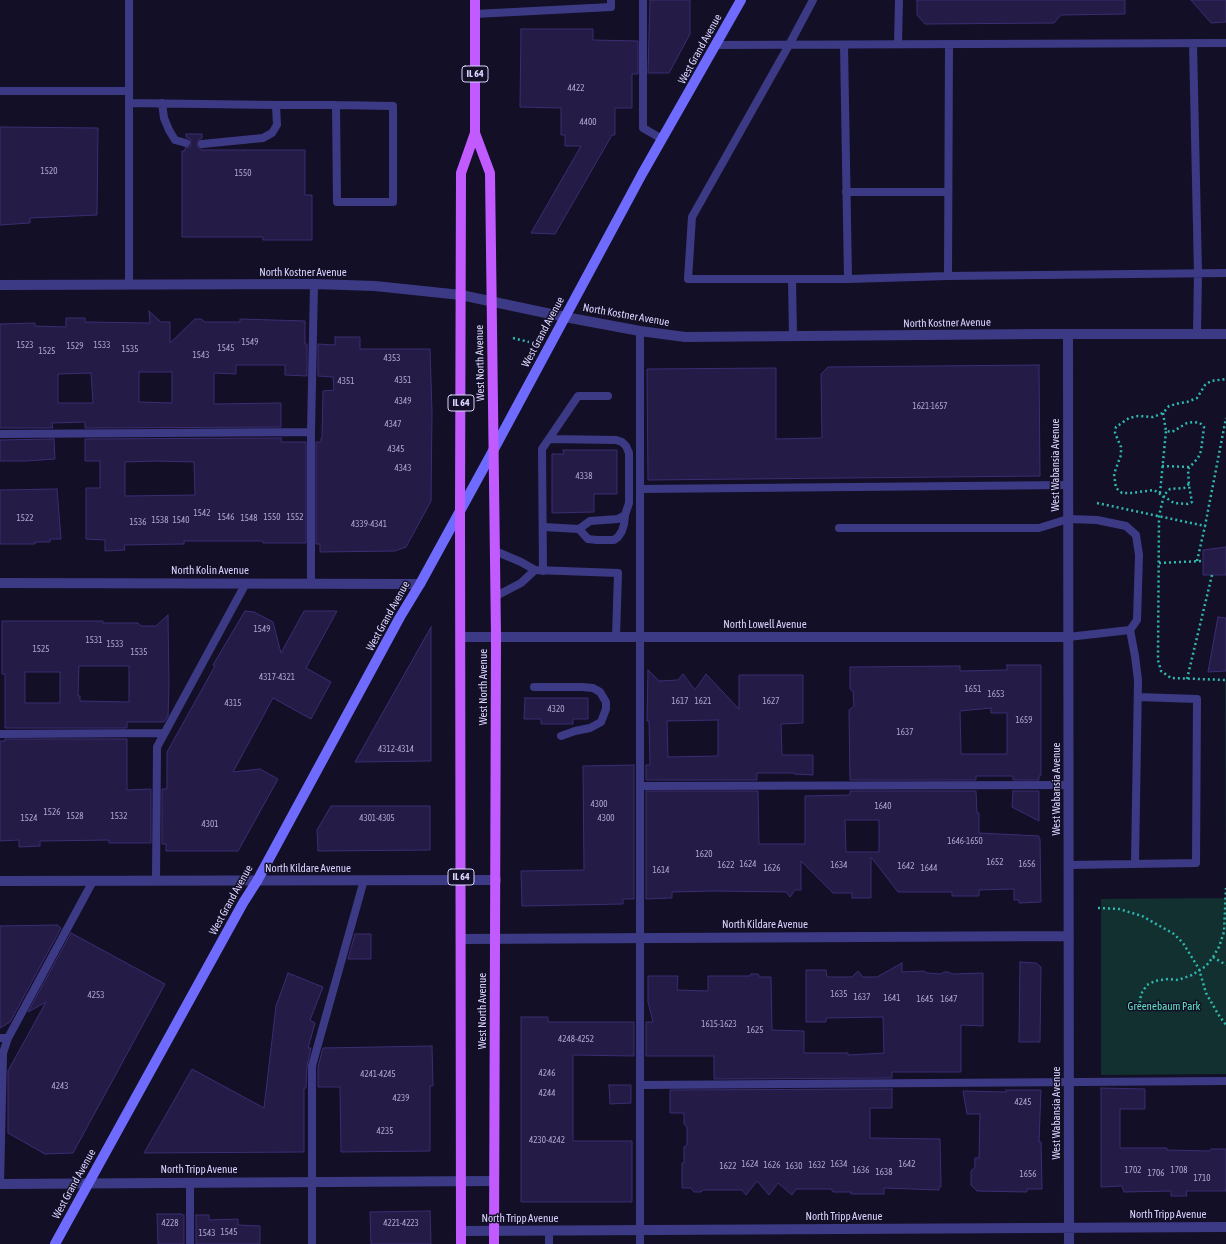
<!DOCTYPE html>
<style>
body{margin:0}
canvas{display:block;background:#130f26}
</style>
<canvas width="1226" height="1244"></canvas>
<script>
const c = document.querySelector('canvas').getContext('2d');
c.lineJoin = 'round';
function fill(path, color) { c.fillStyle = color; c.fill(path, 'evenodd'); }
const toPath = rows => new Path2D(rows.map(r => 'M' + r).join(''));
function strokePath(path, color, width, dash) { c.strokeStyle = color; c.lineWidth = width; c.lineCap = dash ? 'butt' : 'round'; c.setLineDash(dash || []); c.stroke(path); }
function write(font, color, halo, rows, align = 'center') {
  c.font = font + ' "Asap Condensed",sans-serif'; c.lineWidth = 3; c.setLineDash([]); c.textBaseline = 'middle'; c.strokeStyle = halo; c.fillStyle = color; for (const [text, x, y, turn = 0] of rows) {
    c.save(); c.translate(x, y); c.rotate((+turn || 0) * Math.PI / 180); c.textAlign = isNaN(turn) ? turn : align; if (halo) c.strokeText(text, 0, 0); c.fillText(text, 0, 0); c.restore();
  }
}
fill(toPath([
 [1226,680,1226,1074,1101,1075,1101,899,1226,898,1225,681]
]), '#12302f');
const building = toPath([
 [650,0,690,0,690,34,669,73,648,73,650,0],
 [917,0,1125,0,1125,14,1061,15,1054,23,925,24,917,15,917,0],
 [1191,0,1226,0,1226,22,1211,23,1191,0],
 [521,29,593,29,593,40,638,41,638,74,632,74,632,108,615,108,615,135,612,135,555,234,531,233,581,146,565,146,565,135,561,135,561,108,520,107,521,29],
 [0,127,98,128,97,215,30,218,30,223,0,225,0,127],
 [186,134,202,134,202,138,199,140,197,144,198,147,202,150,305,150,305,195,312,195,312,240,263,240,263,237,182,237,182,151,185,151,185,148,190,147,191,144,190,139,186,137,186,134],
 [149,311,161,322,170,322,170,343,195,319,201,319,205,322,240,322,240,319,305,321,305,344,307,344,307,376,285,375,285,365,236,365,236,374,214,373,214,404,281,403,281,427,85,428,85,422,52,423,53,428,0,428,0,324,35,323,35,326,66,327,66,318,85,318,85,322,150,323,149,311],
 [139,372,172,372,172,403,139,402,139,372],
 [91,373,93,403,58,403,58,374,91,373],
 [335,337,360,337,360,349,430,349,432,413,431,501,406,547,395,551,320,552,320,544,316,544,316,442,321,442,321,438,322,438,323,391,334,390,333,377,318,376,318,344,335,345,335,337],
 [1039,365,1040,476,648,480,647,369,776,368,776,439,822,438,821,374,828,367,1039,365],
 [281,438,281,442,306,442,306,543,263,543,263,541,184,541,184,544,124,545,125,550,105,551,105,540,86,539,86,488,100,488,100,461,85,461,85,439,281,438],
 [156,461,194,462,195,495,125,496,125,462,156,461],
 [54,439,55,459,26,461,0,461,0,440,54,439],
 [563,450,617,450,617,494,594,494,594,512,552,513,552,454,564,454,563,450],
 [57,489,61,539,50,539,50,542,35,542,35,544,0,544,0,490,57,489],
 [1226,547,1226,575,1203,575,1203,550,1226,547],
 [245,611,254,612,273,622,281,653,304,611,337,611,306,668,331,682,311,719,273,698,233,772,260,769,278,779,238,851,166,851,166,844,162,844,162,789,167,789,167,752,215,666,213,665,245,611],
 [168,615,169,687,168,716,164,722,127,722,127,728,5,728,5,674,2,674,2,621,103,621,103,623,138,623,141,626,156,626,168,615],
 [79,666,129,666,129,702,80,701,80,696,78,696,79,666],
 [25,672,60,672,60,703,25,703,25,672],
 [1218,617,1226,618,1226,671,1208,672,1218,617],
 [431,627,431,761,355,762,382,714,431,627],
 [1007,665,1041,665,1041,775,1039,776,1039,780,1013,780,1013,776,976,776,976,780,850,780,849,710,854,706,853,691,850,689,850,667,960,666,960,671,1007,670,1007,665],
 [991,708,991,713,1007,713,1007,754,961,754,960,711,991,708],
 [648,670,659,681,678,680,683,674,695,690,706,674,739,709,739,675,803,675,803,723,781,724,782,755,813,755,813,775,794,774,794,773,757,773,757,780,646,780,646,765,650,765,649,721,647,721,648,670],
 [718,720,718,756,668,757,667,721,718,720],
 [525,698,588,698,588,719,573,719,573,724,541,724,541,719,524,719,525,698],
 [5,739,127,739,127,790,151,789,151,843,109,843,109,840,40,841,40,846,19,847,19,840,0,841,0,741,5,741,5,739],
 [634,765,634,899,623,899,623,904,522,906,521,871,584,870,583,766,634,765],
 [646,791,758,791,759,844,805,844,805,796,850,795,850,791,976,791,977,813,979,813,979,833,1039,836,1039,839,1040,839,1041,902,1019,903,1019,900,1014,900,1014,889,979,890,979,896,952,896,952,892,898,892,871,857,871,898,852,898,852,893,833,893,801,861,801,890,795,890,790,897,786,892,713,891,672,892,672,898,646,899,646,791],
 [845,820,879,820,879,852,846,852,845,820],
 [1013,791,1039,791,1039,821,1012,807,1013,791],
 [331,806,430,806,430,850,318,851,317,830,331,806],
 [57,925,61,928,10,1022,0,1028,0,926,57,925],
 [71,933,165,984,73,1153,45,1154,8,1133,8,1071,46,1002,28,1012,71,933],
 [355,934,371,934,371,959,348,959,355,934],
 [1020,962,1036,963,1041,967,1040,1042,1019,1042,1020,962],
 [902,963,902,972,924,971,927,973,941,974,944,972,949,972,952,974,983,973,983,1026,961,1025,961,1072,892,1072,892,1078,714,1079,714,1056,646,1056,646,1022,653,1022,648,1002,648,976,678,976,677,990,708,991,708,976,750,976,751,974,758,974,760,977,771,977,772,1030,804,1031,804,1053,848,1053,848,1055,884,1053,883,1017,826,1018,826,1022,806,1022,806,970,826,970,827,977,852,977,858,971,863,977,877,977,902,963],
 [288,973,323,987,310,1020,315,1023,308,1048,311,1048,307,1066,306,1088,304,1088,304,1152,144,1153,192,1069,264,1108,276,1006,288,973],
 [521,1017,548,1017,548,1022,634,1022,634,1056,573,1055,573,1141,632,1141,632,1202,521,1202,521,1017],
 [432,1046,433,1086,430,1086,430,1151,341,1152,340,1087,318,1087,318,1067,323,1048,432,1046],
 [609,1085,631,1085,631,1103,610,1104,609,1085],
 [1101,1088,1145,1089,1145,1109,1120,1109,1120,1148,1167,1148,1167,1150,1210,1151,1211,1149,1226,1149,1226,1191,1186,1191,1187,1196,1171,1196,1171,1191,1124,1192,1122,1186,1101,1187,1101,1088],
 [892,1089,892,1108,870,1108,870,1138,940,1139,941,1187,939,1187,939,1190,884,1188,884,1194,851,1194,851,1192,833,1192,831,1189,796,1189,792,1195,778,1183,769,1195,757,1181,746,1195,742,1190,703,1190,701,1192,694,1192,691,1188,682,1188,682,1163,684,1163,684,1147,687,1145,687,1127,684,1124,684,1113,670,1113,670,1090,892,1089],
 [1006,1090,1041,1090,1039,1142,1041,1142,1042,1189,1027,1189,1027,1192,977,1191,971,1185,971,1171,975,1167,975,1158,979,1158,980,1114,967,1114,963,1091,1006,1092,1006,1090],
 [430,1211,431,1244,371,1244,370,1212,430,1211],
 [157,1214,182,1214,182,1215,184,1215,184,1244,158,1244,157,1214],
 [196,1215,209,1215,209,1220,238,1219,238,1225,260,1226,260,1244,196,1244,196,1215]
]);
fill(building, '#241b47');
strokePath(building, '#3b2d73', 1);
strokePath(toPath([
 [513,338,529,342],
 [1163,413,1166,431,1172,432,1187,423,1194,422,1200,423,1204,427,1201,451,1198,458,1188,469,1189,486,1192,502,1188,504,1174,503,1154,490,1131,493,1122,493,1116,488,1114,474,1121,455,1121,447,1115,433,1116,427,1129,418,1138,416,1153,417,1163,413,1169,406,1180,403,1187,402,1197,398,1205,385,1211,381,1226,379],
 [1162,466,1189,467],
 [1189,484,1184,488,1170,489,1164,495,1159,516,1158,660,1161,671,1171,678,1226,680],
 [1160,493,1166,431],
 [1097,503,1205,526,1226,418],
 [1197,561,1205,526],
 [1159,563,1203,561],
 [1187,679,1212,575],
 [1098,908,1119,909,1142,916,1174,934,1183,943,1199,969,1206,993,1218,1014,1226,1025],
 [1213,957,1226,965],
 [1139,1008,1141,994,1147,985,1155,981,1168,979,1178,980,1192,975,1206,966,1213,957,1219,947,1224,932,1226,888]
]), '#2fb8b0', 2.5, [2, 3]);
strokePath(toPath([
 [129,0,129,285],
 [643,0,643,128,662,139],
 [813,0,789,45,692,217,688,279,848,279,844,45],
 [475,14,611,7,611,0],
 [1193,43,1198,273,1197,334],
 [898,44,899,0],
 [949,44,948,276,1226,273],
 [716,45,1226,43],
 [0,91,129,91],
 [129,103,276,105,336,105,393,106,393,202,337,202,336,105],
 [162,103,164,118,169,130,175,140,186,143],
 [202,144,263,138,272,133,277,125,276,105],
 [846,192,948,192],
 [792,279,793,336],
 [848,279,948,276],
 [640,331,640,1244],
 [0,434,311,432],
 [640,489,1068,485],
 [543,527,579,529,590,521,618,519,625,515,629,503,629,453,626,446,622,442,616,440,549,439],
 [839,528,1039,528,1068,519,1097,520,1126,526,1136,535,1139,555,1137,620,1130,630,1068,637],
 [579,529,588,539,597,540,614,540,618,537,622,531,624,524,625,515],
 [495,551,521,562,535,570,618,573,616,637],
 [543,571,542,449,578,396,608,396],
 [311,584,311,432,314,284],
 [496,596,521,583,535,570],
 [1130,630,1135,656,1138,680,1135,863],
 [534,687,582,687,593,688,600,692,606,702,606,709,601,722,590,728,575,731,561,736],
 [0,734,164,733],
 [640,786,1068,785],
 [1069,865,1196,863,1197,699,1138,697],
 [156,881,157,747,246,583],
 [0,1038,8,1038],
 [640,1085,1226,1081],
 [0,1184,3,1053,8,1038,93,881],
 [549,1231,549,1244],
 [190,1244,190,1182],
 [312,1244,312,1066,364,880]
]), '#3d3a85', 8);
strokePath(toPath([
 [1068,334,1069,1244],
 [0,583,420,584],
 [461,637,1068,637],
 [0,881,496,880],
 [461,939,1069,936],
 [0,1184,494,1181],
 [461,1231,1226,1227]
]), '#3d3a85', 10);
strokePath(toPath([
 [0,285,314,284,375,286,461,295,565,317,640,331,685,337,1041,334,1226,334]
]), '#3d3a85', 10);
strokePath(toPath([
 [55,1244,243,903,257,881,400,617,420,584,494,449,642,174,741,0]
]), '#6f6bff', 10);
strokePath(toPath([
 [475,133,490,173,496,637,494,1244],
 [461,1244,460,510,461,173,475,133,475,0]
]), '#c25bff', 10);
write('9px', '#aca6d1', null, [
 ["4422",576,88],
 ["4400",588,122],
 ["1520",49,171],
 ["1550",243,173],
 ["1549",250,342],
 ["1523",25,345],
 ["1533",102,345],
 ["1529",75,346],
 ["1545",226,348],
 ["1535",130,349],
 ["1525",47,351],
 ["1543",201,355],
 ["4353",392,358],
 ["4351",403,380],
 ["4351",346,381],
 ["4349",403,401],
 ["1621-1657",930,406],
 ["4347",393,424],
 ["4345",396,449],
 ["4343",403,468],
 ["4338",584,476],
 ["1542",202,513],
 ["1546",226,517],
 ["1550",272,517],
 ["1552",295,517],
 ["1522",25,518],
 ["1548",249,518],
 ["1538",160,520],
 ["1540",181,520],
 ["1536",138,522],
 ["4339-4341",369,524],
 ["1549",262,629],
 ["1531",94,640],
 ["1533",115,644],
 ["1525",41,649],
 ["1535",139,652],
 ["4317-4321",277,677],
 ["1651",973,689],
 ["1653",996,694],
 ["1617",680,701],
 ["1621",703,701],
 ["1627",771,701],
 ["4315",233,703],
 ["4320",556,709],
 ["1659",1024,720],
 ["1637",905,732],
 ["4312-4314",396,749],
 ["4300",599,804],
 ["1640",883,806],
 ["1526",52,812],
 ["1528",75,816],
 ["1532",119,816],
 ["1524",29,818],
 ["4301-4305",377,818],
 ["4300",606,818],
 ["4301",210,824],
 ["1646-1650",965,841],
 ["1620",704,854],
 ["1652",995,862],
 ["1624",748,864],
 ["1656",1027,864],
 ["1622",726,865],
 ["1634",839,865],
 ["1642",906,866],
 ["1626",772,868],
 ["1644",929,868],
 ["1614",661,870],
 ["1635",839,994],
 ["4253",96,995],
 ["1637",862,997],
 ["1641",892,998],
 ["1645",925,999],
 ["1647",949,999],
 ["1615-1623",719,1024],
 ["1625",755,1030],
 ["4248-4252",576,1039],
 ["4246",547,1073],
 ["4241-4245",378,1074],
 ["4243",60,1086],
 ["4244",547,1093],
 ["4239",401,1098],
 ["4245",1023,1102],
 ["4235",385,1131],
 ["4230-4242",547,1140],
 ["1624",750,1164],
 ["1634",839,1164],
 ["1642",907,1164],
 ["1626",772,1165],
 ["1632",817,1165],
 ["1622",728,1166],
 ["1630",794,1166],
 ["1636",861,1170],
 ["1702",1133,1170],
 ["1708",1179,1170],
 ["1638",884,1172],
 ["1706",1156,1173],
 ["1656",1028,1174],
 ["1710",1202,1178],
 ["4228",170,1223],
 ["4221-4223",401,1223],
 ["1545",229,1232],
 ["1543",207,1233]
]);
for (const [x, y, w] of [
 [475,74,26],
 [461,403,26],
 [461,877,26]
]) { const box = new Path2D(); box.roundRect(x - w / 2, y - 8, w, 16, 3); c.fillStyle = '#130f26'; c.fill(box); strokePath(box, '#d9d4ff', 1); }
write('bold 10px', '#d9d4ff', null, [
 ["IL 64",475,74],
 ["IL 64",461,403],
 ["IL 64",461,877]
]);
write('11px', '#d9d4ff', '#130f26', [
 ["West Grand Avenue",700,49,-61],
 ["North Kostner Avenue",303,273],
 ["North Kostner Avenue",626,315,10],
 ["North Kostner Avenue",947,323,-1],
 ["West Grand Avenue",543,332,-62],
 ["West North Avenue",480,363,-91],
 ["West Wabansia Avenue",1056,465,-90],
 ["North Kolin Avenue",210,571],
 ["West Grand Avenue",388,616,-61],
 ["North Lowell Avenue",765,625],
 ["West North Avenue",484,687,-90],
 ["West Wabansia Avenue",1057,789,-90],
 ["North Kildare Avenue",308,869],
 ["West Grand Avenue",231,900,-61],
 ["North Kildare Avenue",765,925],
 ["West North Avenue",483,1011,-90],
 ["West Wabansia Avenue",1057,1113,-90],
 ["North Tripp Avenue",199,1170],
 ["West Grand Avenue",74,1184,-61],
 ["North Tripp Avenue",1168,1215],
 ["North Tripp Avenue",844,1217],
 ["North Tripp Avenue",520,1219]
]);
write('11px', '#5fe0c0', '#130f26', [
 ["Greenebaum Park",1164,1007]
]);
</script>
